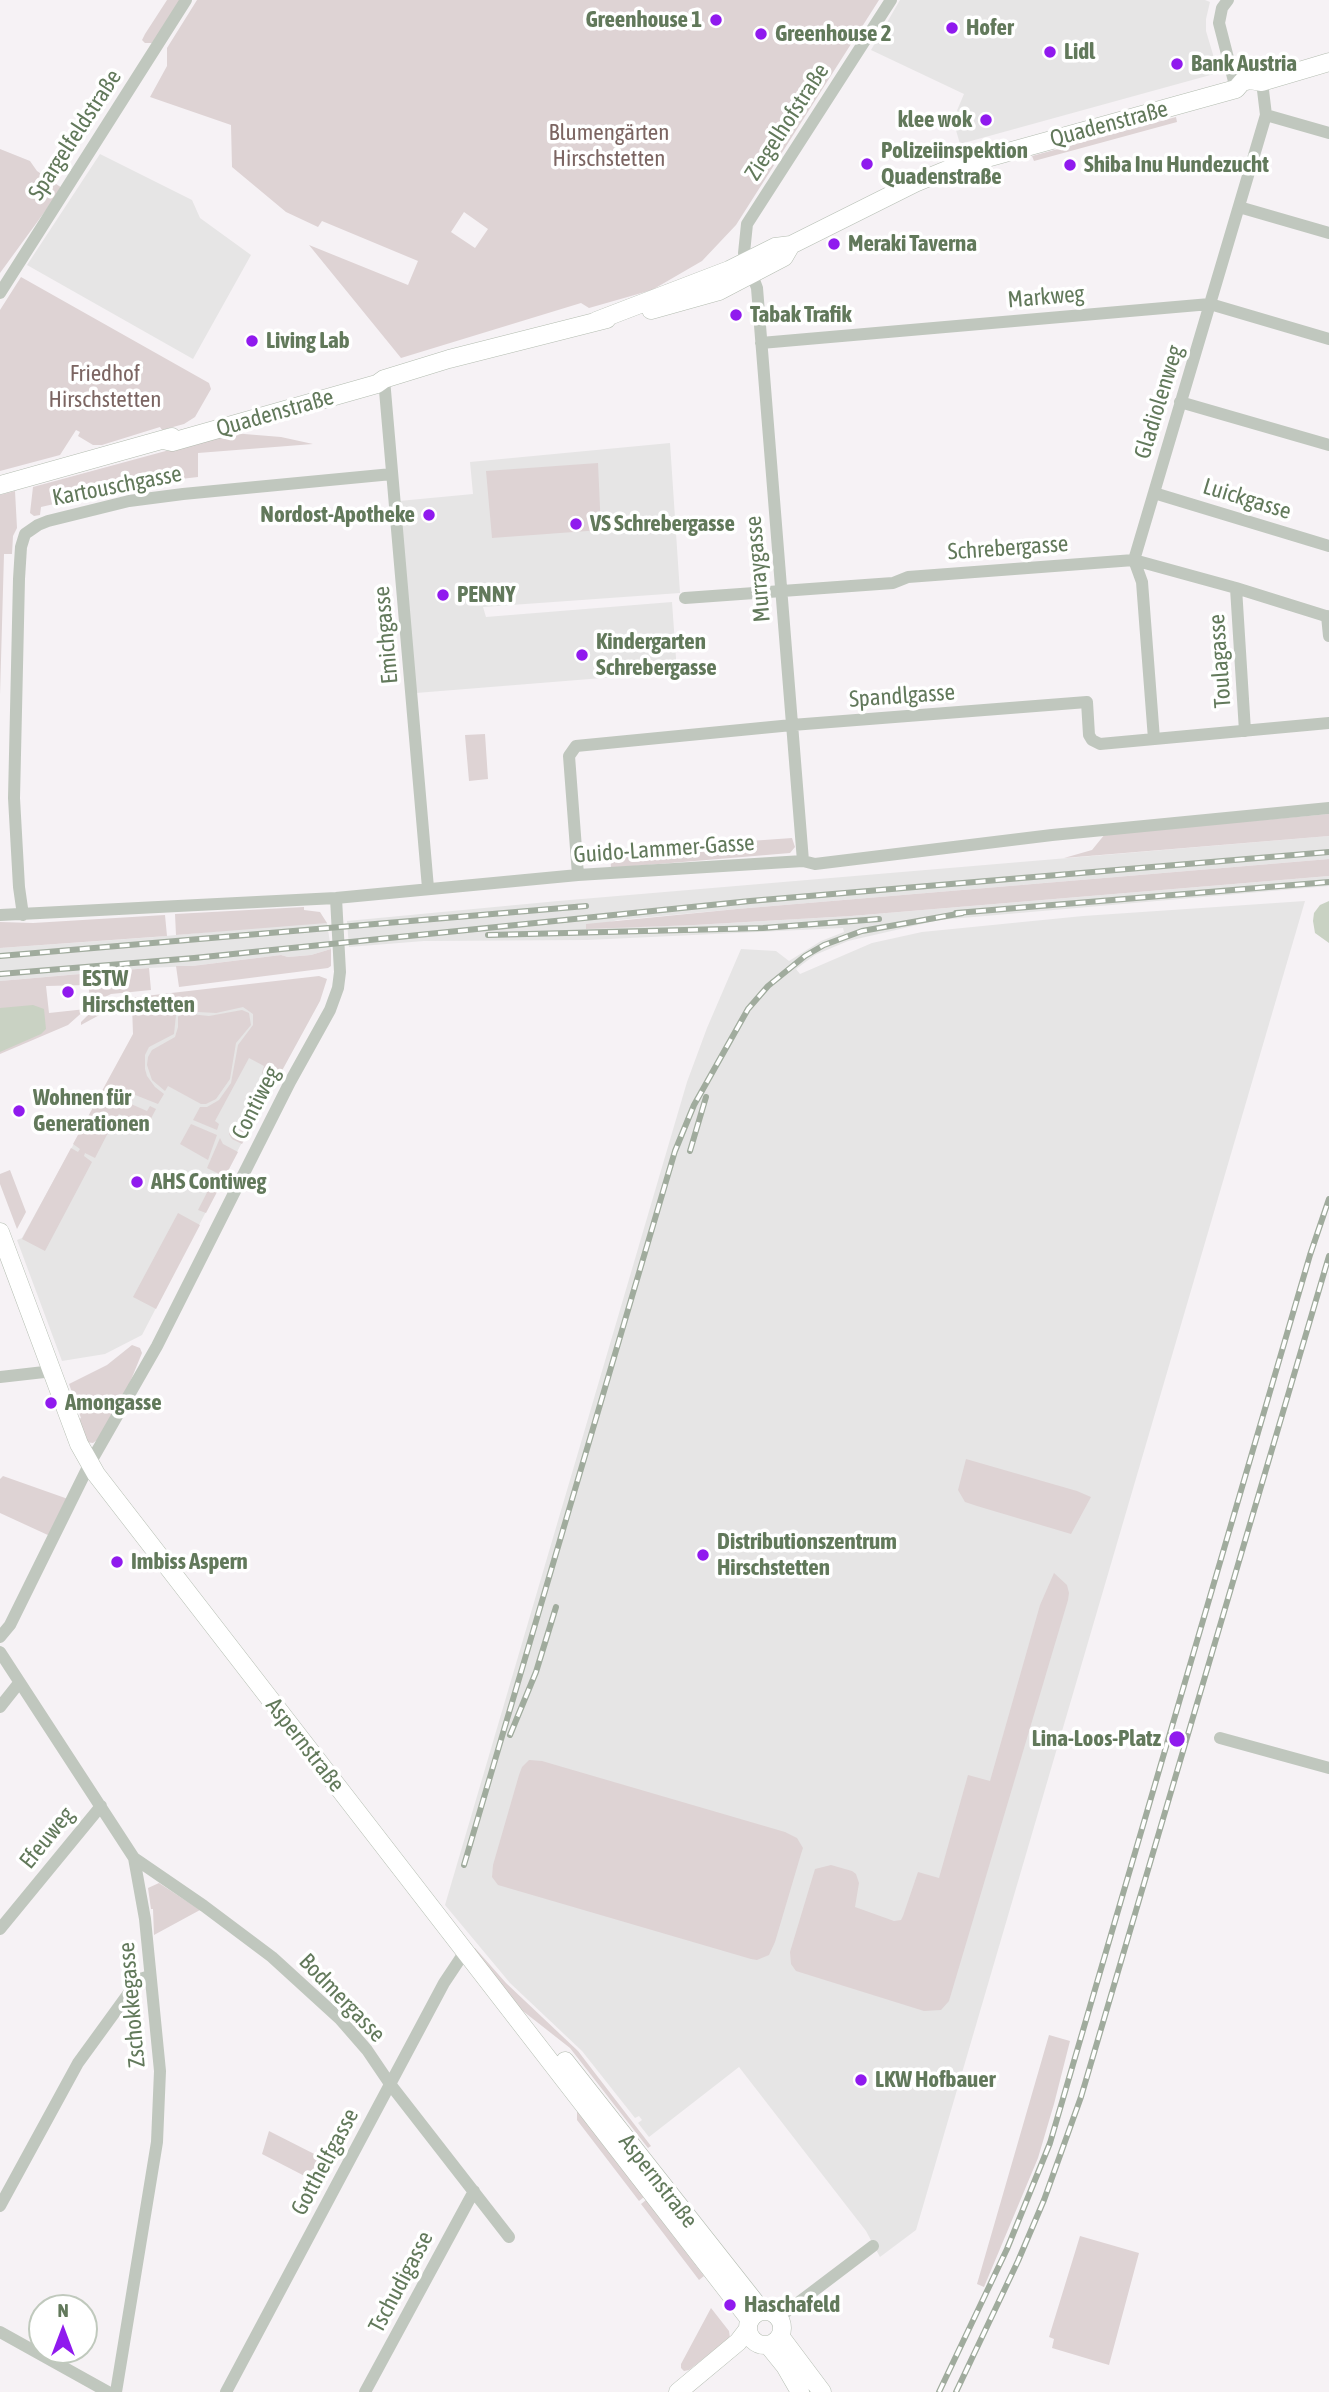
<!DOCTYPE html>
<meta charset="utf-8">
<style>
body{margin:0}
#map{position:relative;width:1329px;height:2392px;overflow:hidden;background:#f6f2f5;font-family:"Asap Condensed",sans-serif}
canvas{display:block}
.north{position:absolute;left:28px;top:2294px;width:70px;height:70px;box-sizing:border-box;background:#fff;border:2px solid #c0c9bd;border-radius:50%;rotate:0deg;font-size:19px;font-weight:700;line-height:28px;text-align:center;color:#62795b}
.north::after{content:'';display:block;margin:auto;width:24px;height:32px;background:#901aee;clip-path:polygon(50% 0,100% 100%,50% 72%,0 100%)}
</style>
<div id="map">
<canvas width="1329" height="2392"></canvas>
<div class="north">N</div>
</div>
<script>
const c = document.querySelector('canvas').getContext('2d');
c.lineJoin = 'round';
function fill(path, color) { c.fillStyle = color; c.fill(path, 'evenodd'); }
const toPath = rows => new Path2D(rows.map(r => 'M' + r).join(''));
function strokePath(path, color, width, dash) { c.strokeStyle = color; c.lineWidth = width; c.lineCap = dash ? 'butt' : 'round'; c.setLineDash(dash || []); c.stroke(path); }
function write(font, color, halo, rows, align = 'center') {
  c.font = font + ' "Asap Condensed",sans-serif'; c.lineWidth = 7; c.setLineDash([]); c.textBaseline = 'middle'; c.strokeStyle = halo; c.fillStyle = color; for (const [text, x, y, turn = 0] of rows) {
    c.save(); c.translate(x, y); c.rotate((+turn || 0) * Math.PI / 180); c.textAlign = isNaN(turn) ? turn : align; if (halo) c.strokeText(text, 0, 0); c.fillText(text, 0, 0); c.restore();
  }
}
fill(toPath([
 [900,0,1205,0,1210,2,1206,19,1206,31,1214,58,1214,74,960,144,953,120,964,94,871,50],
 [100,154,192,200,200,218,251,255,193,359,27,265],
 [670,443,680,593,483,607,486,617,672,602,677,672,416,693,399,501,473,494,470,462],
 [1329,836,1329,859,737,909,618,920,586,928,694,925,851,916,1329,876,1329,886,939,920,848,941,815,955,796,969,800,974,872,943,922,932,1083,916,1305,901,916,2230,880,2257,866,2231,739,2067,649,2137,638,2123,642,2120,639,2116,635,2118,582,2051,510,1983,445,1905,687,1082,707,1028,741,949,776,951,789,961,821,941,844,932,843,928,587,940,424,941,349,947,347,921,558,901],
 [313,922,327,923,331,949,311,955,288,957,281,955,192,966,149,968,0,981,0,948,155,937],
 [310,992,278,1073,142,1335,105,1354,62,1361,17,1240,22,1238,126,1049,142,1048,144,1011]
]), '#e6e5e5');
fill(toPath([
 [167,0,182,0,152,43,145,43,142,40,145,34],
 [197,0,879,0,736,225,702,261,652,290,589,308,581,303,401,358,309,245,408,285,418,261,322,221,318,227,286,212,232,167,231,125,150,97,167,66,167,48],
 [464,212,488,229,475,248,451,232],
 [1176,117,1177,122,1034,161,1032,156],
 [0,149,30,161,37,171,62,188,0,273],
 [21,277,209,383,211,389,195,417,184,424,162,430,160,427,102,445,93,445,78,436,80,432,76,430,60,455,0,471,0,310],
 [232,433,281,437,313,444,198,453,198,477,146,483,41,507,40,515,34,516,30,513,33,487],
 [598,463,601,530,492,538,486,471],
 [15,491,17,528,13,536,12,554,4,554,0,695,0,495],
 [485,734,488,779,469,781,465,735],
 [1329,814,1329,836,1064,858,1092,850,1105,834],
 [792,838,795,847,790,853,611,868,610,851],
 [1329,859,1329,876,851,916,694,925,586,929,586,924,737,909],
 [304,907,304,910,320,912,327,923,176,935,175,914],
 [165,915,167,936,0,948,0,922,33,923],
 [331,949,331,966,328,968,179,987,176,966,192,966,281,955,288,957,311,955],
 [149,968,151,990,111,994,93,1003,91,1002,88,985,46,986,49,1013,86,1009,68,1025,0,1054,0,981],
 [319,976,327,979,320,1001,242,1144,232,1139,229,1134,230,1131,238,1134,268,1077,262,1073,264,1066,249,1058,215,1121,219,1124,217,1130,193,1120,200,1107,207,1107,219,1100,231,1083,238,1045,253,1025,253,1014,243,1007,216,1013,180,1011,176,1015,174,1034,149,1047,145,1055,145,1069,147,1076,155,1087,164,1094,158,1104,120,1089,117,1092,133,1099,131,1104,147,1111,150,1106,156,1109,146,1128,119,1114,114,1122,104,1117,103,1120,112,1125,95,1158,85,1153,84,1156,92,1162,45,1251,22,1239,71,1148,78,1152,80,1149,73,1144,133,1034,132,1006,105,1012,81,1025,81,1022,92,1011,107,1002,119,999],
 [242,1010,249,1013,251,1025,236,1043,230,1079,216,1099,206,1104,201,1104,168,1086,165,1091,152,1080,147,1065,148,1057,152,1050,175,1037,178,1027,178,1017,180,1013,209,1016],
 [191,1124,217,1135,208,1160,180,1144],
 [220,1138,223,1144,238,1152,206,1213,198,1210,217,1173,207,1168],
 [10,1170,26,1212,17,1229,0,1184,0,1174],
 [178,1213,200,1225,156,1309,133,1297],
 [132,1345,140,1348,142,1353,126,1392,97,1440,93,1443,85,1442,77,1420,81,1418,69,1384,107,1365],
 [966,1459,1077,1491,1091,1497,1071,1534,977,1506,965,1502,958,1490],
 [3,1476,68,1499,50,1536,0,1513,0,1479],
 [1054,1573,1067,1585,1069,1593,1068,1600,949,2001,941,2010,924,2011,796,1971,791,1964,790,1952,815,1869,831,1865,852,1871,856,1874,859,1883,855,1907,894,1921,901,1920,903,1916,918,1872,939,1878,968,1775,990,1781,1040,1605],
 [529,1760,542,1761,785,1832,797,1838,803,1848,801,1854,775,1942,769,1955,757,1960,751,1959,498,1885,492,1877,493,1865,519,1775,522,1767],
 [159,1883,200,1910,154,1935,153,1909,151,1909,148,1888],
 [475,1948,506,1983,578,2051,651,2146,648,2148,570,2048,514,2004,472,1950],
 [1049,2035,1070,2041,1054,2104,1038,2158,984,2287,977,2284],
 [577,2111,644,2197,639,2201,577,2120],
 [269,2131,334,2164,322,2185,262,2154],
 [646,2200,704,2276,699,2280,641,2204],
 [1080,2236,1139,2253,1109,2365,1052,2348,1054,2339,1049,2337],
 [711,2308,729,2331,730,2338,689,2370,684,2371,681,2368,681,2364]
]), '#ded3d4');
fill(toPath([
 [1329,901,1329,943,1315,933,1313,921,1314,913,1320,905],
 [33,1005,44,1009,46,1029,41,1034,0,1052,0,1008]
]), '#c9d2c3');
const secondary = toPath([
 [651,310,719,291,784,257,791,245],
 [596,321,729,270,775,247,791,245,915,183,954,167,1236,89,1242,82,1250,80,1262,82,1329,62],
 [163,440,172,442,377,384,384,379,449,359,607,319],
 [0,485,172,437],
 [0,1232,79,1444,96,1474,750,2320],
 [565,2061,762,2311],
 '748 2328a17 17 0 1 1 34 0a17 17 0 1 1-34 0Z',
 [780,2336,822,2392],
 [768,2345,785,2366,800,2392],
 [678,2392,738,2342,748,2329]
]);
strokePath(secondary, '#b3bcb0', 19);
strokePath(toPath([
 [1228,0,1222,8,1219,23,1236,89],
 [1266,115,1329,133],
 [1239,207,1329,233],
 [0,293,186,0],
 [761,343,1210,304,1329,339],
 [384,379,428,888],
 [1180,402,1329,445],
 [1154,493,1329,546],
 [1236,588,1245,731],
 [685,598,893,583,908,577,1134,560,1236,588,1329,617],
 [1327,616,1329,636],
 [1154,739,1142,582,1134,560,1266,115,1262,82],
 [803,861,757,288,744,253,747,224,891,0],
 [578,875,569,756,576,746,792,725,1087,702,1089,735,1092,740,1100,744,1329,723],
 [0,915,336,898,578,875,803,861,815,864,1052,835,1329,808],
 [23,915,19,887,14,798,19,579,21,547,25,534,38,525,48,521,129,501,183,494,392,474],
 [0,1377,53,1371],
 [0,1637,10,1625,89,1465,157,1346,290,1082,330,1010,338,988,340,972,336,898],
 [0,1652,134,1858,145,1919,160,2071,157,2142,116,2392],
 [0,1707,19,1683],
 [1220,1738,1329,1768],
 [134,1858,204,1906,272,1957,340,2019,367,2050,390,2084,509,2237],
 [0,1929,101,1806],
 [0,2206,78,2063,131,1990,140,1979,150,1976],
 [778,2318,873,2246],
 [0,2332,108,2392],
 [226,2392,444,1983,464,1953],
 [365,2392,474,2191]
]), '#c0c7be', 12);
strokePath(secondary, '#fff', 18);
const rail = toPath([
 [956,913,1329,882],
 [488,935,763,928,879,919],
 [0,956,586,906],
 [0,974,194,958,750,901,1329,852],
 [690,1151,706,1097],
 [510,1735,536,1672,556,1607],
 [464,1865,675,1151,694,1105,748,1009,768,986,805,956,824,945,862,931,963,913],
 [939,2392,1007,2249,1050,2143,1310,1255,1329,1199],
 [956,2392,1018,2261,1044,2200,1081,2097,1329,1256]
]);
strokePath(rail, '#a0ab9d', 6);
strokePath(rail, '#fff', 3.5, [10]);
for (const [x, y, r, color] of [
 [716,20,7,"#901aee"],
 [952,28,7,"#901aee"],
 [761,34,7,"#901aee"],
 [1050,52,7,"#901aee"],
 [1177,64,7,"#901aee"],
 [986,120,7,"#901aee"],
 [867,164,7,"#901aee"],
 [1070,165,7,"#901aee"],
 [834,244,7,"#901aee"],
 [736,315,7,"#901aee"],
 [252,341,7,"#901aee"],
 [429,515,7,"#901aee"],
 [576,524,7,"#901aee"],
 [443,595,7,"#901aee"],
 [582,655,7,"#901aee"],
 [68,992,7,"#901aee"],
 [19,1111,7,"#901aee"],
 [137,1182,7,"#901aee"],
 [51,1403,7,"#901aee"],
 [703,1555,7,"#901aee"],
 [117,1562,7,"#901aee"],
 [1177,1739,9,"#901aee"],
 [861,2080,7,"#901aee"],
 [730,2305,7,"#901aee"]
]) { const dot = new Path2D(); dot.arc(x, y, r, 0, 2 * Math.PI); c.fillStyle = color; c.fill(dot); strokePath(dot, '#fff', 2.5); }
write('bold 23px', '#62795b', '#fff', [
 ["Greenhouse 1",702,20,"right"],
 ["Hofer",966,28],
 ["Greenhouse 2",775,34],
 ["Lidl",1064,52],
 ["Bank Austria",1191,64],
 ["klee wok",972,120,"right"],
 ["Polizeiinspektion",881,151],
 ["Quadenstraße",881,177],
 ["Shiba Inu Hundezucht",1084,165],
 ["Meraki Taverna",848,244],
 ["Tabak Trafik",750,315],
 ["Living Lab",266,341],
 ["Nordost-Apotheke",415,515,"right"],
 ["VS Schrebergasse",590,524],
 ["PENNY",457,595],
 ["Kindergarten",596,642],
 ["Schrebergasse",596,668],
 ["ESTW",82,979],
 ["Hirschstetten",82,1005],
 ["Wohnen für",33,1098],
 ["Generationen",33,1124],
 ["AHS Contiweg",151,1182],
 ["Amongasse",65,1403],
 ["Distributionszentrum",717,1542],
 ["Hirschstetten",717,1568],
 ["Imbiss Aspern",131,1562],
 ["Lina-Loos-Platz",1161,1739,"right"],
 ["LKW Hofbauer",875,2080],
 ["Haschafeld",744,2305]
], 'left');
write('23px', '#62795b', '#fff', [
 ["Ziegelhofstraße",787,122,-57],
 ["Quadenstraße",1109,124,-15],
 ["Spargelfeldstraße",75,135,-57],
 ["Markweg",1046,297,-5],
 ["Gladiolenweg",1159,402,-73],
 ["Quadenstraße",275,413,-16],
 ["Kartouschgasse",117,486,-11],
 ["Luickgasse",1247,499,17],
 ["Schrebergasse",1008,548,-4],
 ["Murraygasse",758,569,-95],
 ["Emichgasse",386,635,-95],
 ["Toulagasse",1220,661,-94],
 ["Spandlgasse",902,696,-4],
 ["Guido-Lammer-Gasse",664,849,-4],
 ["Contiweg",256,1103,-63],
 ["Aspernstraße",305,1745,52],
 ["Efeuweg",47,1838,-51],
 ["Bodmergasse",342,1998,46],
 ["Zschokkegasse",132,2005,-95],
 ["Gotthelfgasse",325,2162,-62],
 ["Aspernstraße",658,2181,52],
 ["Tschudigasse",401,2282,-62]
]);
write('23px', '#7c6562', '#fff', [
 ["Blumengärten",609,133],
 ["Hirschstetten",609,159],
 ["Friedhof",105,374],
 ["Hirschstetten",105,400]
]);
</script>
